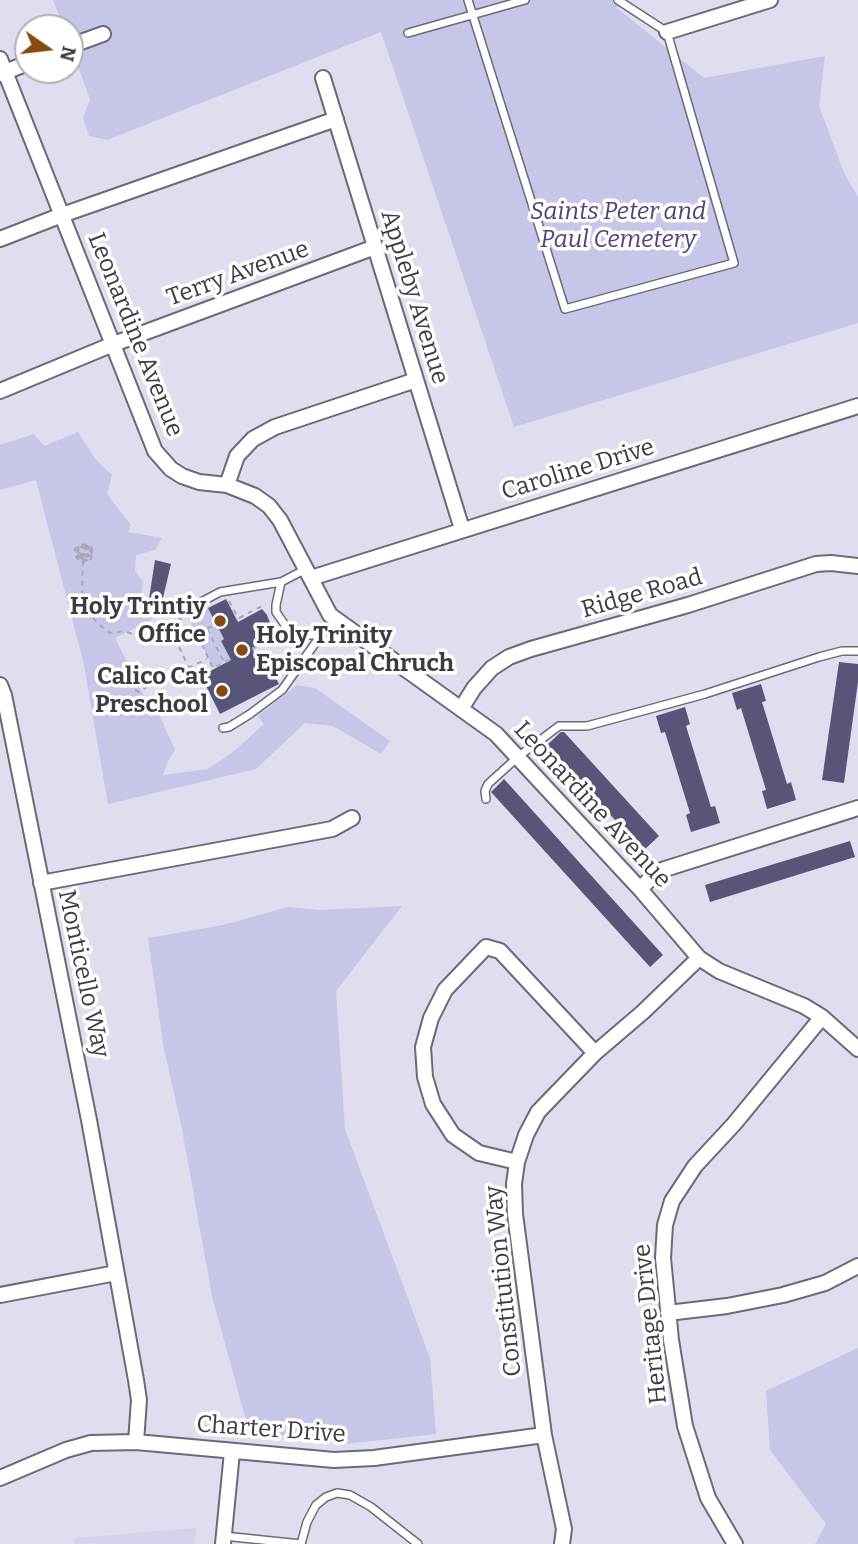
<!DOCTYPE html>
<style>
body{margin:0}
#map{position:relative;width:858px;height:1544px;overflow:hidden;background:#dedeef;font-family:Bitter,serif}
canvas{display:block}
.north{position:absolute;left:14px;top:14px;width:70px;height:70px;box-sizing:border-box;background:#fff;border:2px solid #b1b1b3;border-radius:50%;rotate:104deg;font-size:19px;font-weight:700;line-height:28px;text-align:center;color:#3b3b42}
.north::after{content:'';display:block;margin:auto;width:24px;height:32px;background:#884811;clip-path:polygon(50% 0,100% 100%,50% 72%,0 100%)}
</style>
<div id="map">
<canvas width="858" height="1544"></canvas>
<div class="north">N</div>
</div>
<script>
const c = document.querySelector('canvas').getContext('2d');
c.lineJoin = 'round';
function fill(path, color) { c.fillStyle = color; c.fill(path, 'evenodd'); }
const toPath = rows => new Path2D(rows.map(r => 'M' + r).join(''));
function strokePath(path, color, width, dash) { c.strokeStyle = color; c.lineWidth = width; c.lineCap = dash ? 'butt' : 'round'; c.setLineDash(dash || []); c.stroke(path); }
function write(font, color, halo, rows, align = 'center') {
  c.font = font + ' Bitter,serif'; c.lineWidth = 7; c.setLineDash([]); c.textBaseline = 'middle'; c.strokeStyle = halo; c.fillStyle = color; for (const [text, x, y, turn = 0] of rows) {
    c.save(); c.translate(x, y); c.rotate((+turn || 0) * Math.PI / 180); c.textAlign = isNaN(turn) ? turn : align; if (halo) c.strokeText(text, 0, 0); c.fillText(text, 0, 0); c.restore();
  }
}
fill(toPath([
 [196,1528,194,1544,74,1544,77,1538]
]), '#d3d3eb');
fill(toPath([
 [53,0,620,0,617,8,704,78,825,56,819,106,844,173,858,197,858,323,514,427,381,32,107,140,89,136,83,118,90,99,70,45,70,28,64,28],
 [78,432,96,460,112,475,107,494,131,525,128,532,162,538,155,550,136,555,135,570,143,582,140,603,151,605,153,619,115,638,152,712,157,710,175,750,168,761,163,775,208,769,233,752,264,724,258,716,297,685,315,688,390,741,381,754,333,726,305,723,256,769,108,804,84,665,36,480,0,490,0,445,34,434,44,446],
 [208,607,224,639,221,641,226,651,234,658,213,668,189,618,191,615],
 [402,906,336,991,345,1129,430,1358,436,1434,345,1444,249,1431,212,1296,182,1129,164,1049,148,938,223,925,288,907,320,910],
 [858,1348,858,1544,815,1544,826,1524,770,1450,766,1391]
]), '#c6c6e9');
fill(toPath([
 [155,560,171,564,162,602,149,599],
 [226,599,238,622,262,609,267,615,275,636,252,648,260,665,267,661,279,684,220,714,201,676,231,660,221,641,224,639,208,608],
 [839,662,858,664,858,682,844,783,822,780],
 [761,684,766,701,762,702,787,784,791,782,796,800,767,809,762,791,766,790,741,708,737,710,732,693],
 [685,707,690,724,686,726,711,807,715,806,720,823,691,832,686,815,690,813,665,732,661,733,656,716],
 [561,732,564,732,659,836,643,851,547,745],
 [504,779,663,955,650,967,491,792],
 [850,841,855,857,710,902,705,885]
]), '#575679');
const service = toPath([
 [468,0,565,309,734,263,667,32,618,0],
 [408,33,525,0],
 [281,582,276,605,276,612,285,625,301,635,321,635],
 [188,609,220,592,281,582,306,569],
 [223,728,229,727,250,714,282,690,321,635,336,622],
 [486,799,485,791,488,784,519,756,559,726,587,726,705,694,819,657,842,651,858,651],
 [224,1536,301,1544],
 [301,1544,307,1522,316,1505,326,1497,337,1493,350,1495,371,1507,418,1544]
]);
const minor = toPath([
 [667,32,770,0],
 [70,46,103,34],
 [0,59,155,451,171,469,182,476,199,482,227,485,255,496,269,506,280,520,330,615,496,734,640,889,699,958,719,971,804,1006,822,1017,858,1049],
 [0,74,28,63],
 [323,78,462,529],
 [0,239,62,215,336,119],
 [0,391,111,345,375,247],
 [227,485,237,456,253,439,275,427,416,380],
 [311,578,858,406],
 [0,685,4,695,89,1120,136,1380,139,1400,136,1442],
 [461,709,474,688,492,668,509,657,531,649,688,605,816,564,831,563,858,566],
 [41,883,332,829,352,818],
 [640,889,657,872,665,869,858,808],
 [517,1162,479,1153,453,1135,433,1104,425,1077,423,1047,431,1018,445,990,486,947,500,951,595,1053],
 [0,1295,116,1273],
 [668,1313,727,1306,783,1295,825,1283,858,1266],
 [0,1478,66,1450,91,1443,136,1442,334,1460,374,1458,544,1435],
 [223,1544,232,1452],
 [562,1544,564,1529,544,1435,515,1214,514,1184,517,1162,526,1135,538,1112,595,1053,643,1012,699,958],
 [735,1544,708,1498,685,1426,671,1340,663,1258,665,1225,672,1201,695,1166,734,1124,822,1017]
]);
strokePath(service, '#6a6a78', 10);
strokePath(minor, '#6a6a78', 18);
strokePath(toPath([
 [84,553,83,557,80,553,83,555,84,551,85,555,88,554,84,557,84,562,91,559,93,553,91,547,85,544,79,545,75,549,75,555,80,562,82,559,77,553,81,561,78,559,76,554,79,546,84,545,79,548,77,552,80,548,84,547,88,548,91,553,89,548,85,545,89,547,92,551,90,559,85,561,91,555,85,559,89,554,87,550,83,548,79,552,83,558,82,591,86,608,97,623,110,633,125,631,137,636],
 [229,601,238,618,236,619],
 [189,617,213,668,234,658],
 [239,618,266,604],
 [166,620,191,672,211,666],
 [169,625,182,618],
 [207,629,224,662],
 [198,633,217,624],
 [173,639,193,629],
 [252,649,280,635],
 [188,668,207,659],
 [135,690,139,692,158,680]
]), '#a7a7b5', 2, [5, 5]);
strokePath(service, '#fff', 7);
strokePath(minor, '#fff', 14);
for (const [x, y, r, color] of [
 [220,621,7,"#884811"],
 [242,650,7,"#884811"],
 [222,691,7,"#884811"]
]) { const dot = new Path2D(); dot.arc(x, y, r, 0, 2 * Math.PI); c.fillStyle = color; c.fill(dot); strokePath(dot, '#fff', 2.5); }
write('italic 24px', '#484479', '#fff', [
 ["Saints Peter and",618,212],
 ["Paul Cemetery",618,240]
]);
write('24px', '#3b3b42', '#fff', [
 ["Terry Avenue",238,274,-20],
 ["Appleby Avenue",414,297,73],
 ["Leonardine Avenue",135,335,68],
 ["Caroline Drive",578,470,-17],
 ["Ridge Road",642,594,-16],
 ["Leonardine Avenue",592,805,47],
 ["Monticello Way",83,974,78],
 ["Constitution Way",504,1281,-96],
 ["Heritage Drive",651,1324,-96],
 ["Charter Drive",271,1430,4]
]);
write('bold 24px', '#3b3b42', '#fff', [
 ["Holy Trintiy",206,607],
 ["Office",206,635],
 ["Holy Trinity",256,636,"left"],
 ["Episcopal Chruch",256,664,"left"],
 ["Calico Cat",208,677],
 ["Preschool",208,705]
], 'right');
</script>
